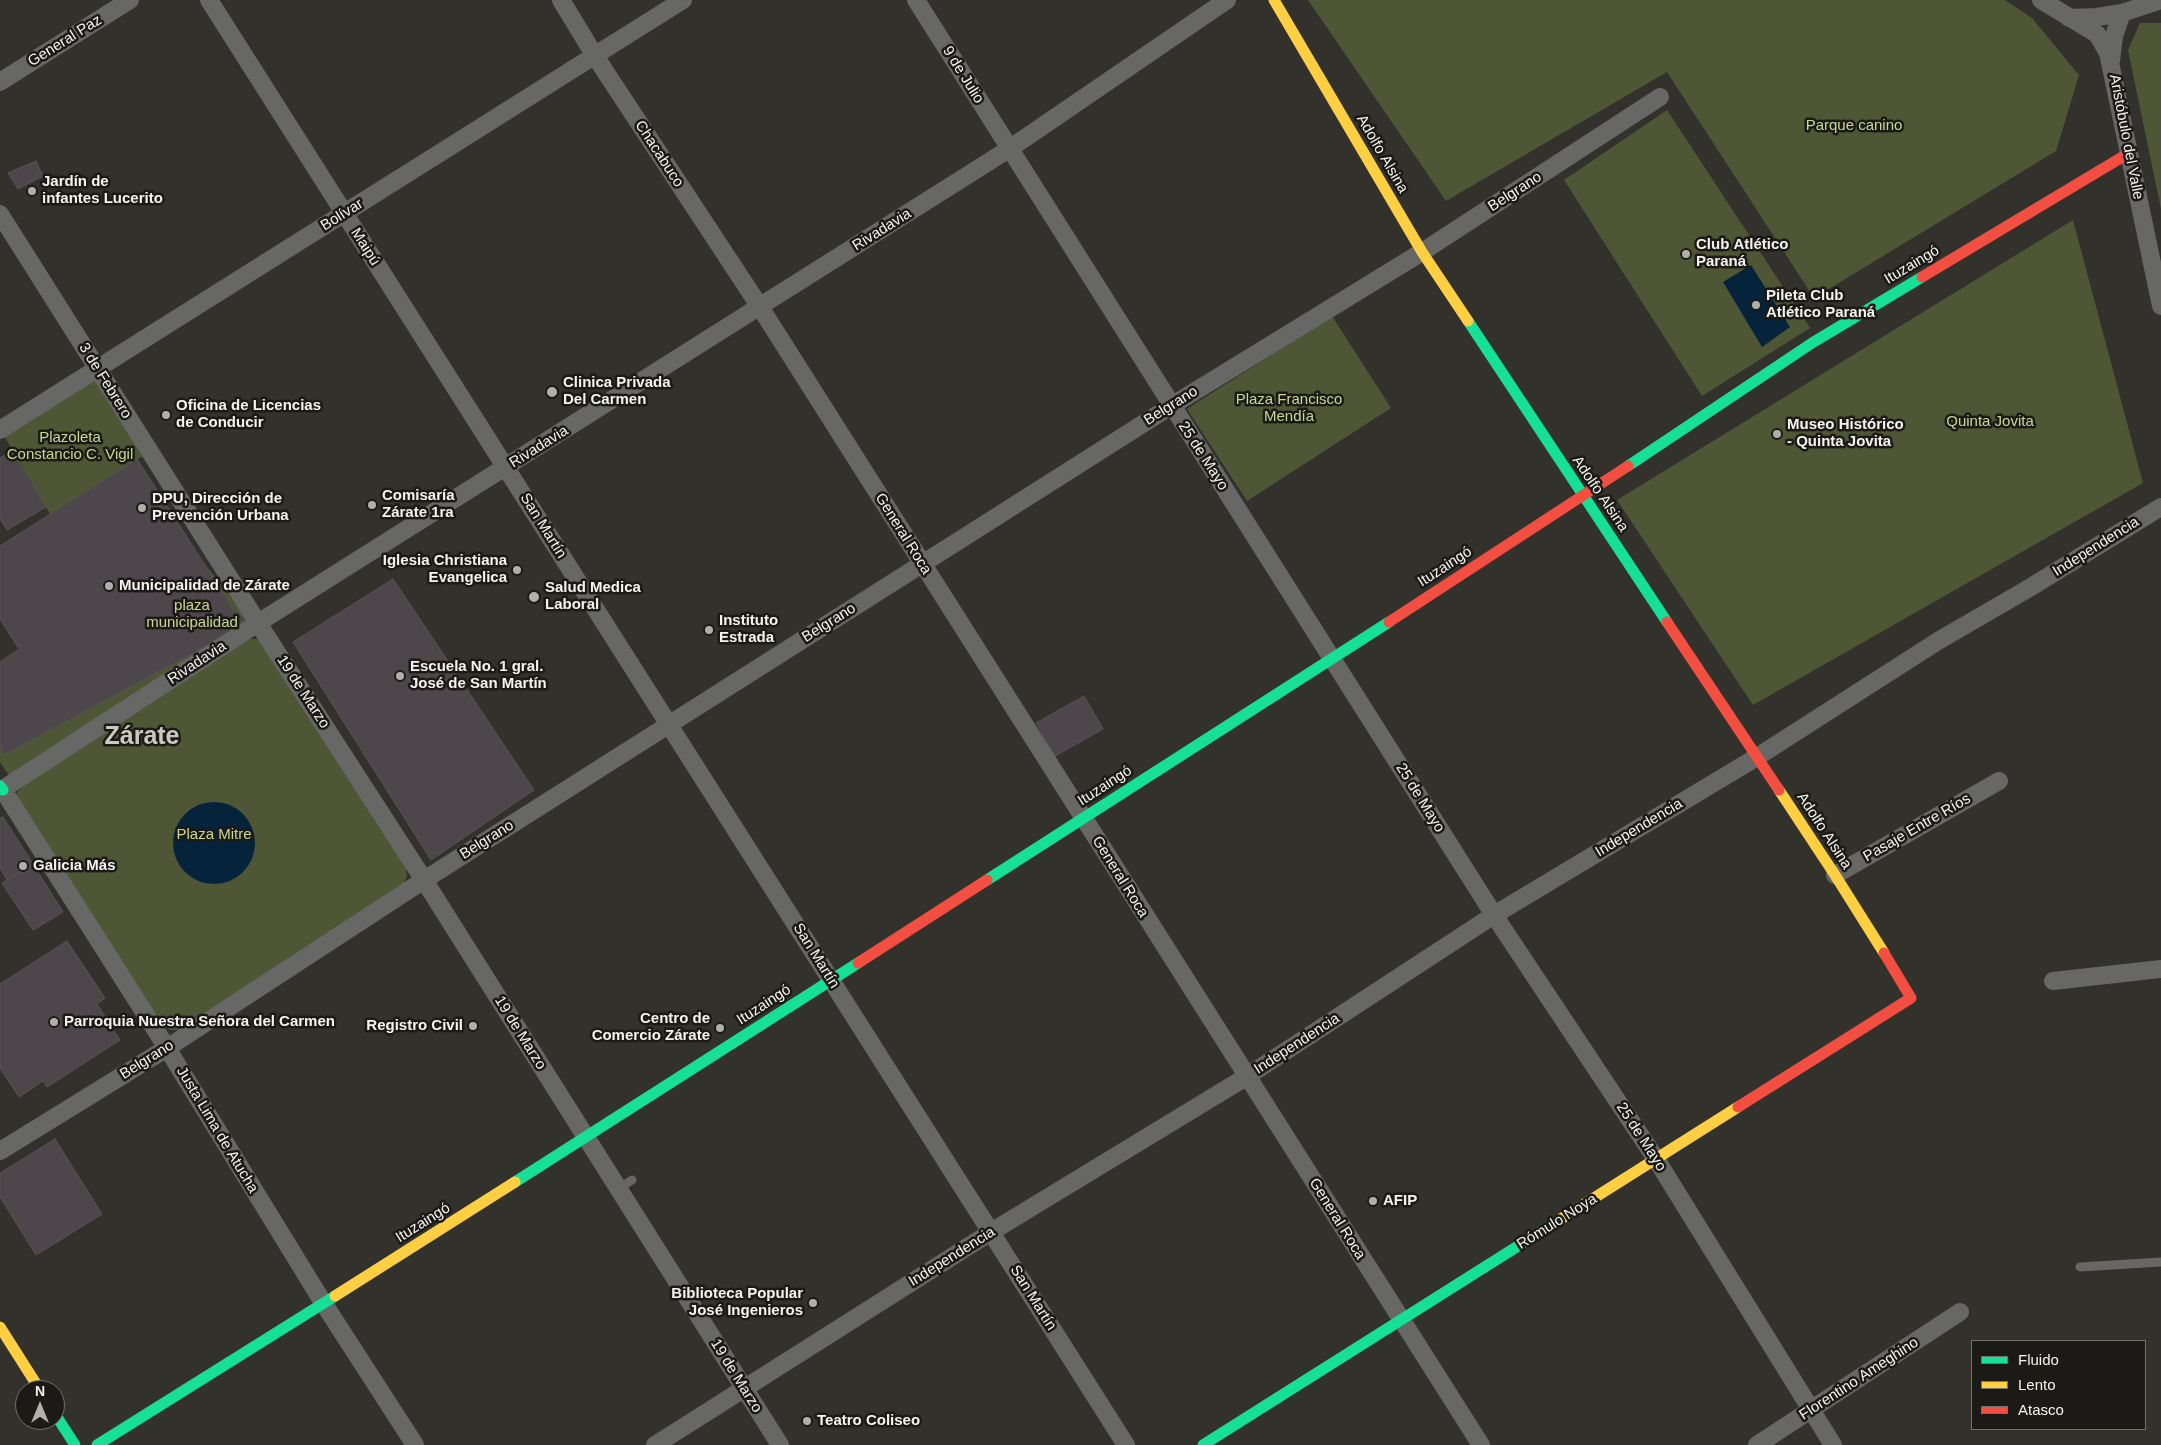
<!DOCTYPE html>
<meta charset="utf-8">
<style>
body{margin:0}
#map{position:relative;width:2161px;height:1445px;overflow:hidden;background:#32312c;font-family:Helvetica,sans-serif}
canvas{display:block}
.legend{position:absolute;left:1971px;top:1340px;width:175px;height:90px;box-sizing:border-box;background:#1b1a16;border:1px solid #72716c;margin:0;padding:6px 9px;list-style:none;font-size:15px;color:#f4f3ee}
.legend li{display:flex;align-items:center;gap:10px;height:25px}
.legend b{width:25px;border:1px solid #72716c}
.north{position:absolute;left:15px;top:1380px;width:50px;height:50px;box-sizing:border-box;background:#1b1a16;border:1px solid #72716c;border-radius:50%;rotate:0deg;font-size:14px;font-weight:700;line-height:20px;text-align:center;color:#f4f3ee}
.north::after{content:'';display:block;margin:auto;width:18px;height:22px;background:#b0afaa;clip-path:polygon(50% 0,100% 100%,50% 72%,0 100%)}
</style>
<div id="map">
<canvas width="2161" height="1445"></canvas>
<ul class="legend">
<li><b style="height:6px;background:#16e098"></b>Fluido</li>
<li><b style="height:6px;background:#ffcf43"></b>Lento</li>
<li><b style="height:6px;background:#f24e42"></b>Atasco</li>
</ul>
<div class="north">N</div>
</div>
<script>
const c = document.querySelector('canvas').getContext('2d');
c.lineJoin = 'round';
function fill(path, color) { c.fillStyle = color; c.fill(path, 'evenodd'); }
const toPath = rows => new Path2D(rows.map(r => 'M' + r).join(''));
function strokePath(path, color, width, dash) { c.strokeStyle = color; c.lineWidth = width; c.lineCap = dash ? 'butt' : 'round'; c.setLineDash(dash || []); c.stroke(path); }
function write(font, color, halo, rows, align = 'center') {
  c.font = font + ' Helvetica,sans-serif'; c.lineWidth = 5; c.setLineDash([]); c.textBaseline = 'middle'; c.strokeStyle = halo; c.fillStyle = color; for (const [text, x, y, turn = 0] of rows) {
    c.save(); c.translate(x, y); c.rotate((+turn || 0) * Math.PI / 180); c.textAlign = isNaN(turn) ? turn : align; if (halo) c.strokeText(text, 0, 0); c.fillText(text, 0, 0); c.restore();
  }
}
fill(toPath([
 [1308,0,2005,0,2032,18,2079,75,2056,151,1814,298,1667,72,1446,201],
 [2140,23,2161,23,2161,209,2128,50],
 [1667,110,1810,328,1702,396,1564,180],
 [2073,220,2143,483,1753,705,1617,500],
 [1332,316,1391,408,1247,501,1187,409],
 [98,376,146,454,50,514,3,434],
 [203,562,251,622,10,777,0,762,0,684],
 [248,639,257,639,266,646,406,867,407,876,403,885,181,1030,170,1030,161,1025,16,799,17,792,22,787]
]), '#4f5635');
fill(toPath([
 [1751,265,1790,327,1762,347,1723,282],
 '173 843a41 41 0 1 1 82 0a41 41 0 1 1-82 0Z'
]), '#06233c');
const building = toPath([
 [36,161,43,176,18,189,8,173,36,161],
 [12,451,46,507,7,530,0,519,0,458,12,451],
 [137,459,233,609,251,622,4,755,0,748,0,662,19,649,0,619,0,546,137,459],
 [393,579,534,790,431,860,293,642,393,579],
 [1084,696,1103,729,1055,756,1036,723,1084,696],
 [3,817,33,864,7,880,0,868,0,818,3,817],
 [33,864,63,912,33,930,2,883,33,864],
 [67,941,105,998,97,1004,120,1040,47,1087,43,1081,19,1097,0,1068,0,984,67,941],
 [55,1139,102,1214,36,1255,0,1197,0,1173,55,1139]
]);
fill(building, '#4d464a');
strokePath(building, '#575555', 1);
strokePath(toPath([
 [618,1189,632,1180],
 [2080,1267,2161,1262]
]), '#676766', 9);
strokePath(toPath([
 [209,0,1126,1445],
 [561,0,595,56,760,307,1481,1445],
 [916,0,1494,915,1656,1159,1833,1445],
 [2041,0,2097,34,2108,53,2161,306],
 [2069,18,2097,17,2122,13,2161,0],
 [2111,61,2114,36,2122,13],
 [0,82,130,0],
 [0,214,258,623,424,880,780,1445],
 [0,430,683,0],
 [3,790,167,1048,324,1304,415,1445],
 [0,791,258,623,1009,149,1227,0],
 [1835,875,1999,781],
 [2053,981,2161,969],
 [0,1151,167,1048,424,880,1171,406,1422,252,1660,97],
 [655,1445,991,1232,1246,1077,1494,915,1757,757,1938,641,2031,587,2161,507],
 [1757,1445,1960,1312]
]), '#676766', 18);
strokePath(toPath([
 [1468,321,1667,622],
 [1628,466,1812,343,1922,277],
 [0,786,3,790],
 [987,880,1389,622],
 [515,1182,858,963],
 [55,1414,75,1445],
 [97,1445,335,1296],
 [1203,1445,1556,1222]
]), '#16e098', 11);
strokePath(toPath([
 [1274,0,1422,252,1468,321],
 [1779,790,1835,875,1884,953],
 [1556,1222,1738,1107],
 [335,1296,515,1182],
 [0,1327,40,1390]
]), '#ffcf43', 11);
strokePath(toPath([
 [1922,277,2129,153],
 [1389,622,1628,466],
 [1667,622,1779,790],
 [858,963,987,880],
 [1738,1107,1911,998,1884,953]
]), '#f24e42', 11);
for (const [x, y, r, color] of [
 [32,191,5,"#b0afaa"],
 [1686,254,5,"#b0afaa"],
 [1756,305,5,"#b0afaa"],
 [552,392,6,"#b0afaa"],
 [166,415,5,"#b0afaa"],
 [1777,434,5,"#b0afaa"],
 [372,505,5,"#b0afaa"],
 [142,508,5,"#b0afaa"],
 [517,570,5,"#b0afaa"],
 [109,586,5,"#b0afaa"],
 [534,597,6,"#b0afaa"],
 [709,630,5,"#b0afaa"],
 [400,676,5,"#b0afaa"],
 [23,866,5,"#b0afaa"],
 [54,1022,5,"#b0afaa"],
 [473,1026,5,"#b0afaa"],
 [720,1028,5,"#b0afaa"],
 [1373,1201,5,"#b0afaa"],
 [813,1303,5,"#b0afaa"],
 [807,1421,5,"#b0afaa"]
]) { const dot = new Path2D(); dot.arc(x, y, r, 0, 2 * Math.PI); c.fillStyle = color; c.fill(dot); strokePath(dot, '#1b1a16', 2); }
write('15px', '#f4f3ee', '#1b1a16', [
 ["General Paz",65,41,-32],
 ["9 de Julio",963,75,58],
 ["Aristóbulo del Valle",2126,137,79],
 ["Chacabuco",659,154,57],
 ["Adolfo Alsina",1382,154,60],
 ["Belgrano",1515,192,-33],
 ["Bolívar",342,215,-32],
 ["Rivadavia",882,230,-32],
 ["Maipú",365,247,57],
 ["Ituzaingó",1912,265,-31],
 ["3 de Febrero",105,381,58],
 ["Belgrano",1171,406,-32],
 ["Rivadavia",539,447,-32],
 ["25 de Mayo",1203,456,57],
 ["Adolfo Alsina",1600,494,56],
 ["San Martín",543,526,58],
 ["General Roca",903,534,58],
 ["Independencia",2096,547,-32],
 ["Ituzaingó",1445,567,-33],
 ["Belgrano",829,623,-32],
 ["Rivadavia",197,663,-33],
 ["19 de Marzo",303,692,57],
 ["Ituzaingó",1105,786,-33],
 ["25 de Mayo",1420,798,58],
 ["Independencia",1639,828,-31],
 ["Pasaje Entre Ríos",1917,828,-30],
 ["Adolfo Alsina",1824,831,57],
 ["Belgrano",487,840,-32],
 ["General Roca",1120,877,58],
 ["San Martín",816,956,58],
 ["Ituzaingó",764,1005,-33],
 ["19 de Marzo",520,1033,58],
 ["Independencia",1297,1044,-33],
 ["Belgrano",147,1060,-32],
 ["Justa Lima de Atucha",217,1130,59],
 ["25 de Mayo",1641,1137,57],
 ["General Roca",1337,1219,58],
 ["Rómulo Noya",1557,1222,-32],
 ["Ituzaingó",423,1223,-32],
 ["Independencia",952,1257,-32],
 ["San Martín",1033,1298,58],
 ["19 de Marzo",736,1376,58],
 ["Florentino Ameghino",1859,1379,-33]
]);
write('15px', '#c8d892', '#1b1a16', [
 ["Parque canino",1854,126],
 ["Plaza Francisco",1289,400],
 ["Mendía",1289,417],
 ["Quinta Jovita",1990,422],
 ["Plazoleta",70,438],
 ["Constancio C. Vigil",70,455],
 ["plaza",192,606],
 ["municipalidad",192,623],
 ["Plaza Mitre",214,835]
]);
write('bold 15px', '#f4f3ee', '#1b1a16', [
 ["Jardín de",42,182],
 ["infantes Lucerito",42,199],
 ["Club Atlético",1696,245],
 ["Paraná",1696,262],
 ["Pileta Club",1766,296],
 ["Atlético Paraná",1766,313],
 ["Clinica Privada",563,383],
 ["Del Carmen",563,400],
 ["Oficina de Licencias",176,406],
 ["de Conducir",176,423],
 ["Museo Histórico",1787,425],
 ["- Quinta Jovita",1787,442],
 ["Comisaría",382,496],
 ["Zárate 1ra",382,513],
 ["DPU, Dirección de",152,499],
 ["Prevención Urbana",152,516],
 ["Iglesia Christiana",507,561,"right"],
 ["Evangelica",507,578,"right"],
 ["Municipalidad de Zárate",119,586],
 ["Salud Medica",545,588],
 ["Laboral",545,605],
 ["Instituto",719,621],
 ["Estrada",719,638],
 ["Escuela No. 1 gral.",410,667],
 ["José de San Martín",410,684],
 ["Galicia Más",33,866],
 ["Centro de",710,1019,"right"],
 ["Comercio Zárate",710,1036,"right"],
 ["Parroquia Nuestra Señora del Carmen",64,1022],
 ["Registro Civil",463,1026,"right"],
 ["AFIP",1383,1201],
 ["Biblioteca Popular",803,1294,"right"],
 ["José Ingenieros",803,1311,"right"],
 ["Teatro Coliseo",817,1421]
], 'left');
write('bold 25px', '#cbc9be', '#1b1a16', [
 ["Zárate",142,737]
]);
</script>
